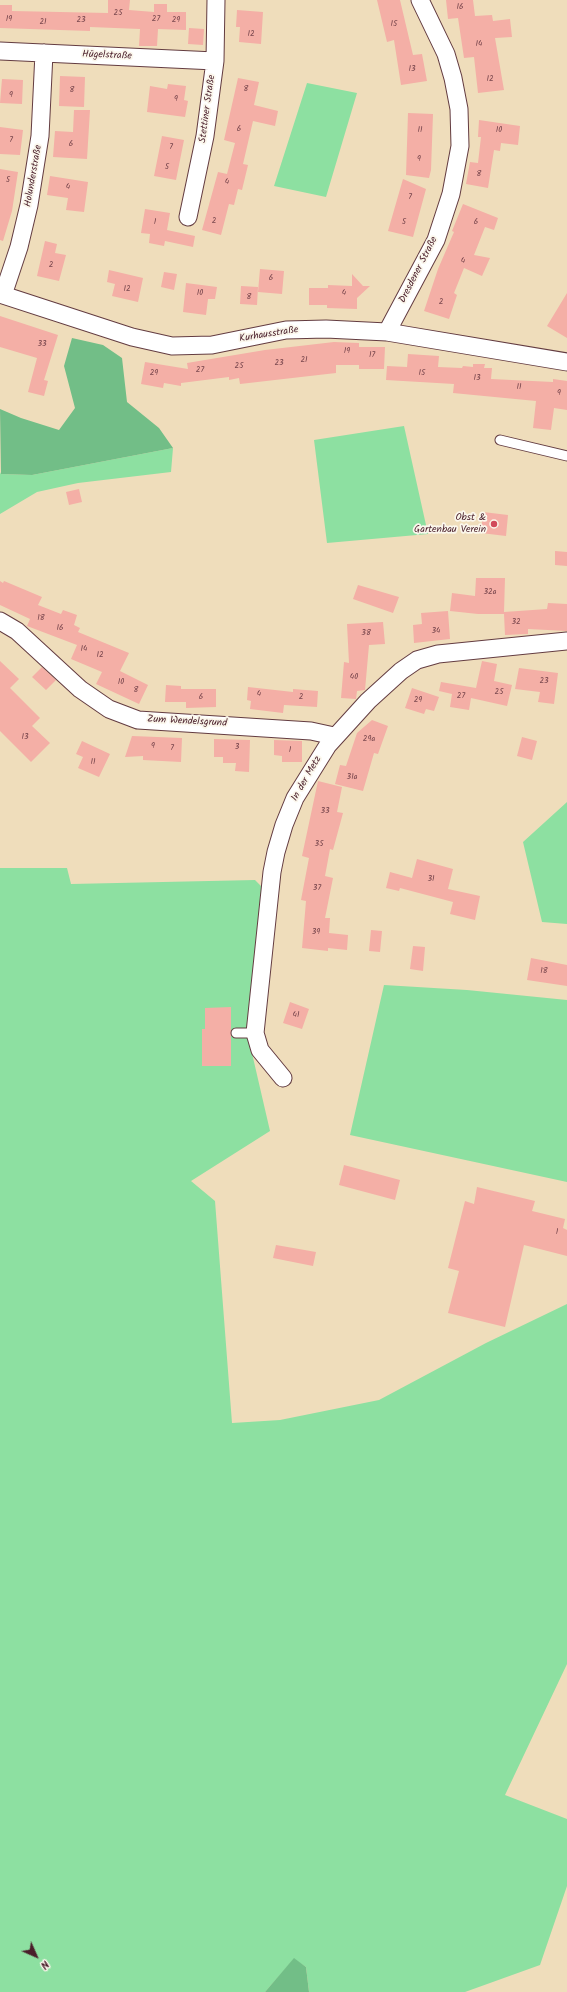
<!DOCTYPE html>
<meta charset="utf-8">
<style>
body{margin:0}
#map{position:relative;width:567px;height:1992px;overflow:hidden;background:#efddbb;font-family:Kalam,sans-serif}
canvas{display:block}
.north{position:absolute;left:16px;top:1936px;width:40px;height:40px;-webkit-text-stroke:3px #fbf7ec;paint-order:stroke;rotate:135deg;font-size:11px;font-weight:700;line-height:16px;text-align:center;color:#4a1f2b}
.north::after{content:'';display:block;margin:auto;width:14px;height:18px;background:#4a1f2b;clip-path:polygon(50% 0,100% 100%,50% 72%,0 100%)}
</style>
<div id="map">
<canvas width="567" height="1992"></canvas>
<div class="north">N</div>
</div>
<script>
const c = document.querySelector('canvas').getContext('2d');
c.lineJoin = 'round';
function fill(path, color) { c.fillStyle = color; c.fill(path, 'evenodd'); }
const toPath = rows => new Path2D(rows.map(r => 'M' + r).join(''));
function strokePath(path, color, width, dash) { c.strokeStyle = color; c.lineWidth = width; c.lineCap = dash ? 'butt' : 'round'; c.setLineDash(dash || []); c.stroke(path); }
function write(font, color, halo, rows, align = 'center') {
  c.font = font + ' Kalam,sans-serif'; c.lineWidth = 3.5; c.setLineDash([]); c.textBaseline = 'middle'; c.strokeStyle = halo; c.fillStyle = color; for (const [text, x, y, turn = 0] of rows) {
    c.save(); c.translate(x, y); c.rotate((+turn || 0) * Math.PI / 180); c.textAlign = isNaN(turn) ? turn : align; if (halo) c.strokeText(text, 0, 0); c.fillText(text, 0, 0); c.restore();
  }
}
fill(toPath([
 [307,83,357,93,326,197,274,186],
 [404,426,428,534,327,543,314,440],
 [173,448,171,472,78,483,37,492,0,514,0,472,1,474,32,475],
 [567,802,567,924,542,922,523,842],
 [0,868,67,868,71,884,255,880,264,889,248,1036,270,1131,191,1181,215,1201,232,1423,280,1420,379,1400,486,1343,567,1304,567,1664,505,1795,567,1819,567,1886,540,1965,465,1992,309,1992,306,1967,294,1959,265,1992,0,1992],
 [384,985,467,990,567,1000,567,1182,350,1135]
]), '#8de0a1');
fill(toPath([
 [72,338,103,345,122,358,127,402,159,428,173,448,32,475,1,474,0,409,21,418,59,430,75,408,64,366],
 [294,1958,306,1967,309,1992,265,1992]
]), '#72be87');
fill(toPath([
 [108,0,130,0,129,10,154,12,154,4,167,4,167,12,186,12,186,30,158,29,157,46,139,46,140,29,90,27,90,31,0,28,0,5,12,5,12,11,108,13],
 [377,0,400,0,413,55,422,54,427,81,401,85,394,40,387,42],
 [446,0,473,0,475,16,492,15,493,21,510,19,512,37,495,38,504,90,478,93,474,57,464,58,458,18,448,19],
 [237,10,263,12,261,44,239,42,240,27,236,27],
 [189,28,204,29,203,45,188,44],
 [60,76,85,77,84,107,59,106],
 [238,78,259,82,254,105,278,111,275,126,253,121,243,164,248,165,242,190,238,189,234,205,229,204,221,235,202,230,218,172,227,174,235,143,224,140],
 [2,79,23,80,22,104,0,103],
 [168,84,186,86,184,100,188,101,185,117,147,112,150,86,167,89],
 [74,110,90,110,87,159,53,157,55,131,73,132],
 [408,113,433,114,431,170,429,178,406,175],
 [479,120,520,126,518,145,501,143,500,151,494,150,488,188,466,184,470,162,478,163,481,137,478,137],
 [0,127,23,130,20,155,0,154],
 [162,136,184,140,176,180,154,176],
 [0,169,18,172,12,211,3,241,0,240],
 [50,176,88,182,84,212,66,210,68,198,47,195],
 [403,179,426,189,413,237,388,231],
 [463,204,498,218,494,230,485,227,474,255,490,258,482,276,464,268,454,293,457,295,449,319,424,311,438,269,454,232,452,231],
 [145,209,170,213,167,230,195,236,193,247,165,241,164,246,149,243,150,234,141,233],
 [45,241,57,244,55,253,66,255,59,281,37,276],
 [260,269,284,271,282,294,258,292],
 [109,270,143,278,138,302,112,296,115,284,107,282],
 [164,272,177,274,174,290,161,287],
 [352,274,363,286,370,286,357,298,357,309,327,308,327,305,309,305,309,288,328,288,328,285,352,286],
 [186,283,217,287,215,299,208,299,206,315,183,312],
 [241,286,258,287,257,305,240,304],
 [567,293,567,338,547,326],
 [0,316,58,335,44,380,48,381,44,396,28,392,37,358,0,347],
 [334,342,359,343,359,347,385,347,384,369,359,369,359,365,336,365,336,373,240,384,239,378,229,380,229,377,181,383,181,386,164,383,163,388,141,384,145,362,188,369,187,363,265,350],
 [408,354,439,356,438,367,462,368,463,366,473,367,473,364,485,364,484,368,492,368,491,379,553,382,553,379,567,381,567,410,554,408,551,430,533,428,536,401,453,393,454,384,386,380,387,366,407,367],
 [79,489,82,502,69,505,66,492],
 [483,512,508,515,506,536,481,533],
 [555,551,567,552,567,566,555,565],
 [476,578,505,578,504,612,547,609,548,603,567,604,567,631,528,629,528,634,505,635,504,614,478,614,450,611,452,593,475,596],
 [0,581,3,583,4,581,42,597,38,605,61,614,63,610,77,615,74,625,80,628,78,632,129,653,120,671,148,685,139,704,96,684,102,672,71,659,77,645,27,626,30,619,0,605],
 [358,585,399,597,393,613,353,599],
 [448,611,450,639,414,643,413,625,422,624,421,613],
 [383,622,385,644,369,645,365,690,357,691,356,699,341,698,344,662,349,663,347,624],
 [0,661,19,679,10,688,40,718,32,726,50,743,31,762,0,731],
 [482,661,497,664,494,681,512,685,507,706,471,698,469,710,450,707,452,694,439,691,441,682,476,688],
 [42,667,56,680,46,690,32,677],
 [519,668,558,673,554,704,538,702,540,692,515,689],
 [166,685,181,686,181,689,216,689,216,707,186,708,186,702,165,702],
 [248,687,293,692,293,689,318,691,317,707,284,705,283,713,250,709,251,701,247,700],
 [412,688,439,697,434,711,426,709,424,714,405,708],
 [372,720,388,726,378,754,374,753,363,791,335,784,340,765,346,766,357,733],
 [132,736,182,738,181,762,143,760,143,756,125,757],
 [522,737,537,741,532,760,517,756],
 [214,739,250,740,249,772,235,771,236,763,223,763,223,757,214,757],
 [274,740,302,741,302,762,282,762,282,756,274,755],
 [82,741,110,754,99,777,78,768,83,757,76,754],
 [318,781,342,787,337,812,343,813,333,850,330,849,325,876,333,878,325,918,330,918,329,933,348,935,347,950,328,948,328,951,302,948,306,901,301,900,309,858,302,856],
 [417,859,453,869,448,889,480,896,475,920,450,914,453,902,400,888,399,891,386,888,390,872,412,878],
 [371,930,382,931,380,952,369,951],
 [413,946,425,947,423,971,410,969],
 [531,958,567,965,567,986,527,980],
 [290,1002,309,1009,302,1029,283,1023],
 [231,1007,231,1066,202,1066,202,1029,205,1029,205,1008],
 [344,1165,400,1180,395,1200,339,1185],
 [477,1187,535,1201,532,1211,565,1219,563,1228,567,1230,567,1256,524,1245,505,1327,448,1313,459,1271,448,1268,465,1201,474,1204],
 [276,1245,316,1252,313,1266,273,1258]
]), '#f4afa6');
const lane = toPath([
 [500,440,567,456],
 [236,1033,255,1033]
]);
const street = toPath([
 [0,51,215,61],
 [188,217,205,136,215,61,216,0],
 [0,294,132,337,172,346,212,345,286,330,326,329,387,332,567,362],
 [3,295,19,247,29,205,40,136,44,53],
 [387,332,436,240,451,194,460,146,459,109,453,78,446,54,420,0],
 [0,621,17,631,80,689,109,709,138,720,311,731,334,736],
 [283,1078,260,1050,255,1033,272,872,276,852,284,825,295,798,328,745,368,701,401,671,417,660,438,654,567,641]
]);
strokePath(lane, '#633c41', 11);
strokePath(street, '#633c41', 19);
strokePath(lane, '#fff', 9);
strokePath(street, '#fff', 17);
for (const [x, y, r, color] of [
 [494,524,4,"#d1495b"]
]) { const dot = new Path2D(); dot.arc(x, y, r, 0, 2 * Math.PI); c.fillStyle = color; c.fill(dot); strokePath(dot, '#fbf7ec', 1.5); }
write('8px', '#74434a', null, [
 ["16",460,8],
 ["25",118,14],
 ["19",9,20],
 ["27",156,20],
 ["23",81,21],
 ["29",176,21],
 ["21",43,23],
 ["15",394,25],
 ["12",251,35],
 ["14",479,45],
 ["13",412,70],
 ["12",490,80],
 ["8",246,90],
 ["8",72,91],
 ["9",11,96],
 ["9",176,100],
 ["6",239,130],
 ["11",420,131],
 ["10",499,131],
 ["7",11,141],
 ["6",71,145],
 ["7",171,148],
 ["9",419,160],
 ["5",167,168],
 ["8",479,175],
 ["5",8,181],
 ["4",227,183],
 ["4",68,188],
 ["7",410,198],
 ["2",214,222],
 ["1",155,223],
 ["5",404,223],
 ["6",476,223],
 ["4",463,262],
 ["2",51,266],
 ["6",271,279],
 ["12",127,290],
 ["10",200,294],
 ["4",344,294],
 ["8",249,298],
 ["2",441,303],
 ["33",42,345],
 ["19",347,352],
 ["17",372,356],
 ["21",304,361],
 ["23",279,364],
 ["25",239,367],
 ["27",200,371],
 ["29",154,374],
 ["15",422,374],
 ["13",477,379],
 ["11",519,388],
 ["9",559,394],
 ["32a",490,593],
 ["18",41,619],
 ["32",516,623],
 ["16",60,629],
 ["34",436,632],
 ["38",366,634],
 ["14",84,650],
 ["12",100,656],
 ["40",354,678],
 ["23",544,682],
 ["10",121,683],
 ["8",136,691],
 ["25",499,693],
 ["4",259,695],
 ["27",461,697],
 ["6",201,698],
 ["2",301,698],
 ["29",418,701],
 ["13",25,738],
 ["29a",369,740],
 ["9",153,747],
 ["3",237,748],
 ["7",172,749],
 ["1",290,751],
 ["11",93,763],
 ["31a",352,778],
 ["33",325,812],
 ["35",319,845],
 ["31",431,880],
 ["37",317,889],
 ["39",316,933],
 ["18",544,972],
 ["41",296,1016],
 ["1",557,1233]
]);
write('10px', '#4a1f2b', '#fbf7ec', [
 ["Hügelstraße",107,56,2],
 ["Stettiner Straße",208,109,-82],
 ["Holunderstraße",34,176,-80],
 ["Dresdener Straße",419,270,-63],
 ["Kurhausstraße",269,335,-9],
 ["Zum Wendelsgrund",187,722,3],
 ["In der Metz",307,779,-60]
]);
write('10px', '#4a1f2b', '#fbf7ec', [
 ["Obst &",486,518],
 ["Gartenbau Verein",486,530]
], 'right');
</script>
